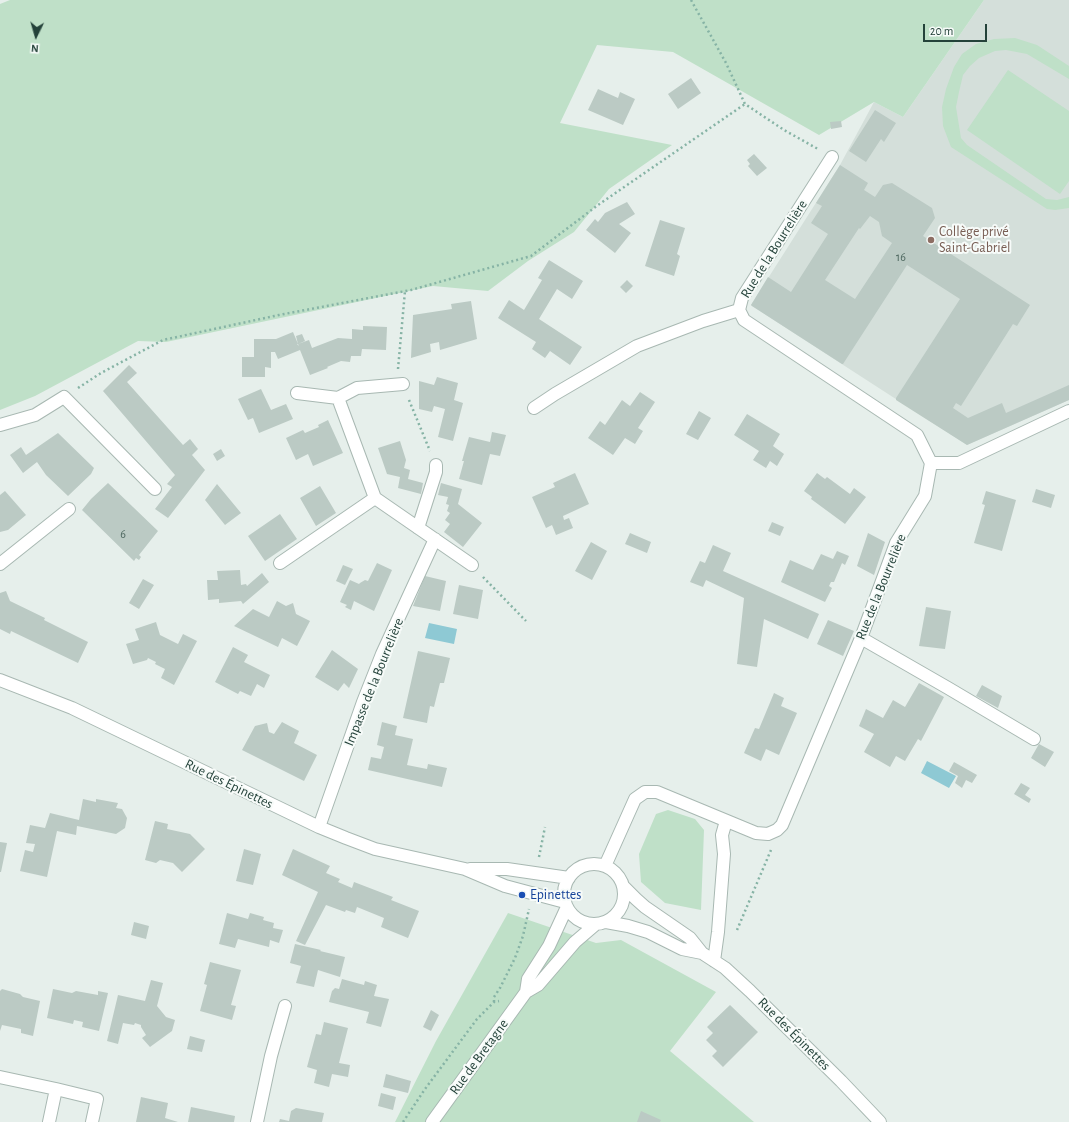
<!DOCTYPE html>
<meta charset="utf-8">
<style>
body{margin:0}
#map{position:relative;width:1069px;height:1122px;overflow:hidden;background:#e6efeb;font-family:"Alegreya Sans",sans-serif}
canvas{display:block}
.north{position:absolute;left:16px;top:16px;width:40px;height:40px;-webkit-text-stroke:3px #f7fbf9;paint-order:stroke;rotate:185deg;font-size:11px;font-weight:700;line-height:16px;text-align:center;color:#24423a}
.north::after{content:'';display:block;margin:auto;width:14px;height:18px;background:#24423a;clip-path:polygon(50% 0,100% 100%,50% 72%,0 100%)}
.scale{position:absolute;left:923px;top:24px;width:64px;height:18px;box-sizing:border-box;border:2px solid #24423a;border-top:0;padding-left:5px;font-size:12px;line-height:14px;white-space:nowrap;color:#24423a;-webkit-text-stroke:3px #f7fbf9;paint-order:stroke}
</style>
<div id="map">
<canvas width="1069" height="1122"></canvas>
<div class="north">N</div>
<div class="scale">20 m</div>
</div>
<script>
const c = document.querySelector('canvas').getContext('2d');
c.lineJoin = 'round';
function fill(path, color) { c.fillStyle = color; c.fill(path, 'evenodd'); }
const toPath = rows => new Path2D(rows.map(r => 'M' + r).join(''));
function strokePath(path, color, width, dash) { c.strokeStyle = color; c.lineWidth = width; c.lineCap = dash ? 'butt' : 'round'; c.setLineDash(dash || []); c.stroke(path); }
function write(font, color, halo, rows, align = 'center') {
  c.font = font + ' "Alegreya Sans",sans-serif'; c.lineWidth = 4; c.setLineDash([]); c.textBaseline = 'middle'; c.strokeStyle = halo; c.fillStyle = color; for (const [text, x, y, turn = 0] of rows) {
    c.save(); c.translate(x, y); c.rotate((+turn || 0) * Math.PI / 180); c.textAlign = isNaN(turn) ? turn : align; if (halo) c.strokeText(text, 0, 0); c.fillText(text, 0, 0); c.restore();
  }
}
fill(toPath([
 [984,0,1069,0,1069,400,967,445,752,306,751,305,840,165,874,102,903,117]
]), '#d4dfda');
fill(toPath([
 [10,0,984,0,903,117,874,102,819,135,673,52,597,45,560,123,672,145,609,189,574,232,528,261,488,291,433,286,166,342,138,341,35,396,0,410,0,4],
 [1015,38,1037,45,1069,66,1069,79,1027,54,1006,50,995,51,979,58,970,66,963,75,959,92,956,107,961,138,967,145,1046,199,1057,200,1069,197,1069,208,1055,210,1047,209,951,147,943,126,942,107,946,89,954,67,962,54,976,44,994,39],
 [1008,70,1069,111,1069,181,1060,194,967,130],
 [668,810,695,819,704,830,701,910,665,903,641,882,639,854,656,814],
 [508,913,596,943,621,940,716,992,670,1051,754,1122,395,1122,436,1041]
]), '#bfe0c8');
fill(toPath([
 [429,623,457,629,454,644,425,638],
 [927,761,956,776,949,788,921,773]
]), '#8ec9d4');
fill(toPath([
 [691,78,701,93,678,109,668,94],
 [598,89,618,98,620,92,635,99,623,125,588,110],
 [875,110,896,123,884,142,881,139,866,162,849,151],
 [841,121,842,127,831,129,830,122],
 [754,154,767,168,757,176,748,166,750,164,747,160],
 [840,165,868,183,864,190,875,197,883,185,892,183,932,208,935,218,923,236,1030,305,1017,326,1013,324,961,406,956,403,953,408,968,418,1002,403,1006,413,1069,385,1069,400,967,445,896,400,896,398,960,299,907,265,843,364,842,364,752,306,751,305,768,277,791,292,828,234,811,223,822,206,816,203],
 [870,216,879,222,882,236,892,243,855,299,825,280,859,228,860,229],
 [627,202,635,214,619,224,631,233,615,253,586,230,595,219,598,222,605,213],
 [660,220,685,228,677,254,680,256,674,276,645,266],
 [549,260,583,281,572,299,557,289,539,319,582,347,570,365,550,351,545,358,532,349,536,342,498,318,509,300,524,310,542,280,538,278],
 [627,280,633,286,626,293,620,287],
 [471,301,477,339,440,350,439,342,430,344,431,352,411,358,413,315,452,309,451,304],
 [363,326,387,327,386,350,362,349,361,356,351,356,350,362,341,361,327,367,328,368,310,375,300,350,278,359,275,352,271,352,271,368,265,367,265,377,242,377,242,357,254,357,254,339,276,339,293,332,298,344,297,345,298,345,299,346,298,344,309,340,312,348,338,338,352,339,352,329,363,330],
 [302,334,305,341,298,344,296,336],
 [129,365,137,373,127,382,183,445,190,439,198,449,192,455,205,470,168,518,155,509,172,487,167,484,175,475,103,391],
 [437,377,458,383,454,400,463,403,453,441,438,437,445,409,434,406,432,412,419,409,419,381,434,385],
 [261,389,271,410,286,404,293,419,259,433,253,418,248,420,238,399],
 [640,392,655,402,638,428,643,431,635,444,625,438,613,455,588,438,600,421,605,425,622,400,630,406],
 [699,411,711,418,698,440,686,434],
 [747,414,780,434,773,446,784,454,777,466,770,461,766,468,753,460,759,451,734,435],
 [328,420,343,453,313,466,308,454,296,460,286,438,303,430,305,433,319,427,318,425],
 [492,432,506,435,500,456,490,454,482,485,459,479,464,461,462,461,469,437,490,442],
 [58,433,94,468,91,474,68,496,46,475,37,462,23,473,10,455,21,447,26,455],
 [400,441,406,460,404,468,410,470,408,479,423,483,421,494,398,488,400,477,387,474,378,448],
 [221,449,225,456,217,461,213,454],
 [575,473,589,504,563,516,564,520,569,518,573,528,556,535,552,525,546,528,532,497,555,487,553,483],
 [817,473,825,479,827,477,850,494,854,488,866,497,845,524,811,499,812,497,804,491],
 [108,483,158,531,139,555,141,557,139,560,136,558,134,561,82,510,91,499],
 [441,483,462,489,458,504,482,523,463,547,444,532,450,524,445,520,450,513,447,511,449,505,446,504,448,497,438,495],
 [217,484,241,513,225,525,205,500],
 [320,486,336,513,316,526,300,498],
 [1036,489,1055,495,1051,508,1032,502],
 [5,491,26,515,8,530,0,532,0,495],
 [986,491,1016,500,1002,551,974,543,985,505,982,504],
 [280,514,297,539,265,561,248,536],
 [772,522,784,527,780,536,768,531],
 [630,533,651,542,647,553,625,544],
 [868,533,885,542,874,575,857,566],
 [591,542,607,551,592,580,575,571],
 [713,545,731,553,723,571,819,614,808,639,764,619,757,667,737,664,744,598,706,580,703,587,690,582,700,561,705,563],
 [837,551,849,556,845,565,842,563,834,582,831,582,829,586,832,588,825,602,781,582,790,560,813,570,821,554,833,559],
 [377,563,392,570,374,611,354,601,351,610,345,607,347,605,340,602,350,580,359,584,360,583,365,580,368,581],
 [343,565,353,569,345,585,336,581],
 [240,570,241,585,246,584,247,586,262,573,269,582,243,604,241,601,219,603,219,599,208,600,207,580,218,580,217,571],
 [425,576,446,581,440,611,413,606],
 [143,579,154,585,139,609,129,603],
 [459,585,483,590,478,619,453,614],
 [6,591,10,601,45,618,44,620,88,642,78,663,11,631,10,634,0,629,0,593],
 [277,601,286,606,293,603,296,614,310,621,297,646,282,638,278,647,234,626,253,609,269,617],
 [926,607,951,611,945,649,919,646],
 [828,620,854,631,843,656,817,644],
 [156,622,160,635,178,644,183,634,197,641,174,685,161,678,165,669,155,664,156,662,148,658,147,660,133,664,126,644,139,640,135,629],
 [233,647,248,655,244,662,270,675,264,688,257,684,251,696,240,691,238,694,215,682],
 [332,650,358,669,349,688,344,683,338,691,315,677],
 [418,651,450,658,444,683,440,683,434,707,430,706,427,723,403,718],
 [919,683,944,697,921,741,918,739,905,761,896,756,890,767,864,752,874,734,859,726,866,709,883,718,893,700,905,707],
 [982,685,1002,696,998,708,976,696],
 [774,693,784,698,781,706,797,713,779,755,766,749,761,761,744,753,755,728,759,729],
 [282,722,299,731,294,743,317,755,304,781,242,750,255,726,267,723,269,732,274,734],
 [382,722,397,726,395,735,413,739,407,765,427,769,428,764,447,768,442,787,368,770,371,757,381,759,384,747,377,745],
 [1039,744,1054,752,1045,767,1031,758],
 [954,762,977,775,972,783,966,780,962,788,955,783,958,776,949,771],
 [1021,783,1030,788,1025,795,1031,799,1029,803,1014,794],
 [83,799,96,802,96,799,118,803,116,808,122,809,127,818,125,828,116,834,77,826,76,835,57,831,47,877,20,871,25,850,33,852,35,844,26,843,30,825,45,828,50,813,79,820],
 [155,821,168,824,167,829,190,834,205,849,182,872,173,863,160,860,156,863,145,860],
 [0,842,7,843,1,872,0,872],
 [244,849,261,854,253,885,236,881],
 [293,849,330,866,326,873,340,879,338,882,352,888,354,882,393,897,391,900,419,911,408,938,381,927,384,918,357,907,355,913,346,910,345,912,326,905,305,945,296,941,318,892,282,875],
 [227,913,248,919,250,913,264,917,263,920,274,923,273,928,283,930,279,943,270,940,269,947,238,939,235,948,219,944],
 [134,922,149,926,146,939,131,935],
 [295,944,321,950,320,951,345,957,340,977,318,970,314,987,296,983,301,966,290,963],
 [210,962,241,970,231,1005,236,1006,232,1020,200,1011,207,985,204,984],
 [342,979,364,985,365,981,377,985,374,996,389,999,381,1027,366,1023,369,1012,329,1002,332,991,335,988,339,989],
 [151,980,163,983,157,1006,166,1017,175,1020,172,1031,150,1047,142,1038,146,1035,141,1027,141,1025,135,1023,134,1025,123,1023,118,1044,107,1041,118,995,145,1001],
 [2,989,20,994,23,997,40,1001,33,1036,21,1033,21,1029,2,1025,0,1031,0,991],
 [53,989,72,993,76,991,98,995,98,991,108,993,99,1031,82,1027,83,1022,74,1020,73,1024,47,1018],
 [730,1005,758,1032,723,1067,712,1056,717,1051,706,1040,713,1033,707,1027],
 [431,1010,439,1015,431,1031,423,1027],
 [324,1022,348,1028,339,1063,350,1065,348,1077,332,1074,329,1087,314,1083,317,1070,307,1067,316,1034,321,1035],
 [190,1036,205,1040,202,1052,187,1049],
 [386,1074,411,1081,408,1093,383,1087],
 [381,1093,396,1097,393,1110,378,1106],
 [141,1097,168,1103,165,1118,178,1122,136,1122],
 [191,1107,235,1116,234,1122,188,1122],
 [296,1108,324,1113,322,1122,279,1122,280,1119,289,1121,291,1111],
 [641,1111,661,1120,660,1122,637,1122]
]), '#bbcac4');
const minor = toPath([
 [297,393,338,398,375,498],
 [338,398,357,388,403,384],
 [534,408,555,394,637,346,703,321,739,310],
 [0,425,35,415,64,397,155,489],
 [931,463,959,463,1069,411],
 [418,528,436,472,436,465],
 [280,563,375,498,472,565],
 [0,564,69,509],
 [861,638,948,688,1034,739],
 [0,680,72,708,319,827,346,838,375,849,465,869,505,886,565,902],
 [319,827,363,702,382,654,435,539],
 '564 894a30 30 0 1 1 60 0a30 30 0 1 1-60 0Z',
 [605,866,635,799,645,792,657,792,756,833,768,834,777,830,782,825,861,638,896,543,925,496,931,463,917,435,744,320,739,310,742,298,832,157],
 [470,869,507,869,569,878],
 [623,886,636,899,645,907,690,938,702,953,725,968,750,991,841,1081,880,1122],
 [606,922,628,926,648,932,682,949,702,953],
 [714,961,718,932,724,854,722,835,726,821],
 [526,992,528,979,549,946,567,907],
 [0,1077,56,1089,49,1122],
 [56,1089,97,1099,92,1122],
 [257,1122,271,1056,285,1006],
 [432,1122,526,992,538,985,575,942,596,924]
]);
strokePath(minor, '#a8b8b2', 14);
strokePath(toPath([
 [691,0,726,63,745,104,784,130,818,149],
 [398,369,405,291],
 [78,388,101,373,163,340,279,315,411,290,531,256,598,205,745,104],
 [409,400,430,451],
 [483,577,526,621],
 [539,857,545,827],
 [737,930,771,850],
 [494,1002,494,997,500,988,515,958,523,936,529,909],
 [403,1122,425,1089,477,1019,494,1002,499,1001]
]), '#86b3a5', 2.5, [2, 3]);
strokePath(minor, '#fff', 12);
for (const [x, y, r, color] of [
 [931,240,4,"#8d6e63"],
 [522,895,4,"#1a4fb4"]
]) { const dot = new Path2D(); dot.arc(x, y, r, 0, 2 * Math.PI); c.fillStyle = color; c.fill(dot); strokePath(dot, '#f7fbf9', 1.5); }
write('12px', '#4a645c', null, [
 ["16",901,257],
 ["6",123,534]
]);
write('14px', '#785e54', '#f7fbf9', [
 ["Collège privé",939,232],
 ["Saint-Gabriel",939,248]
], 'left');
write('14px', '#24423a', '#f7fbf9', [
 ["Rue de la Bourrelière",774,249,-58],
 ["Rue de la Bourrelière",881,587,-68],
 ["Impasse de la Bourrelière",374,682,-68],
 ["Rue des Épinettes",229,784,26],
 ["Rue des Épinettes",794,1034,45],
 ["Rue de Bretagne",479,1057,-54]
]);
write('14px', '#164399', '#f7fbf9', [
 ["Epinettes",530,895]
], 'left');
</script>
